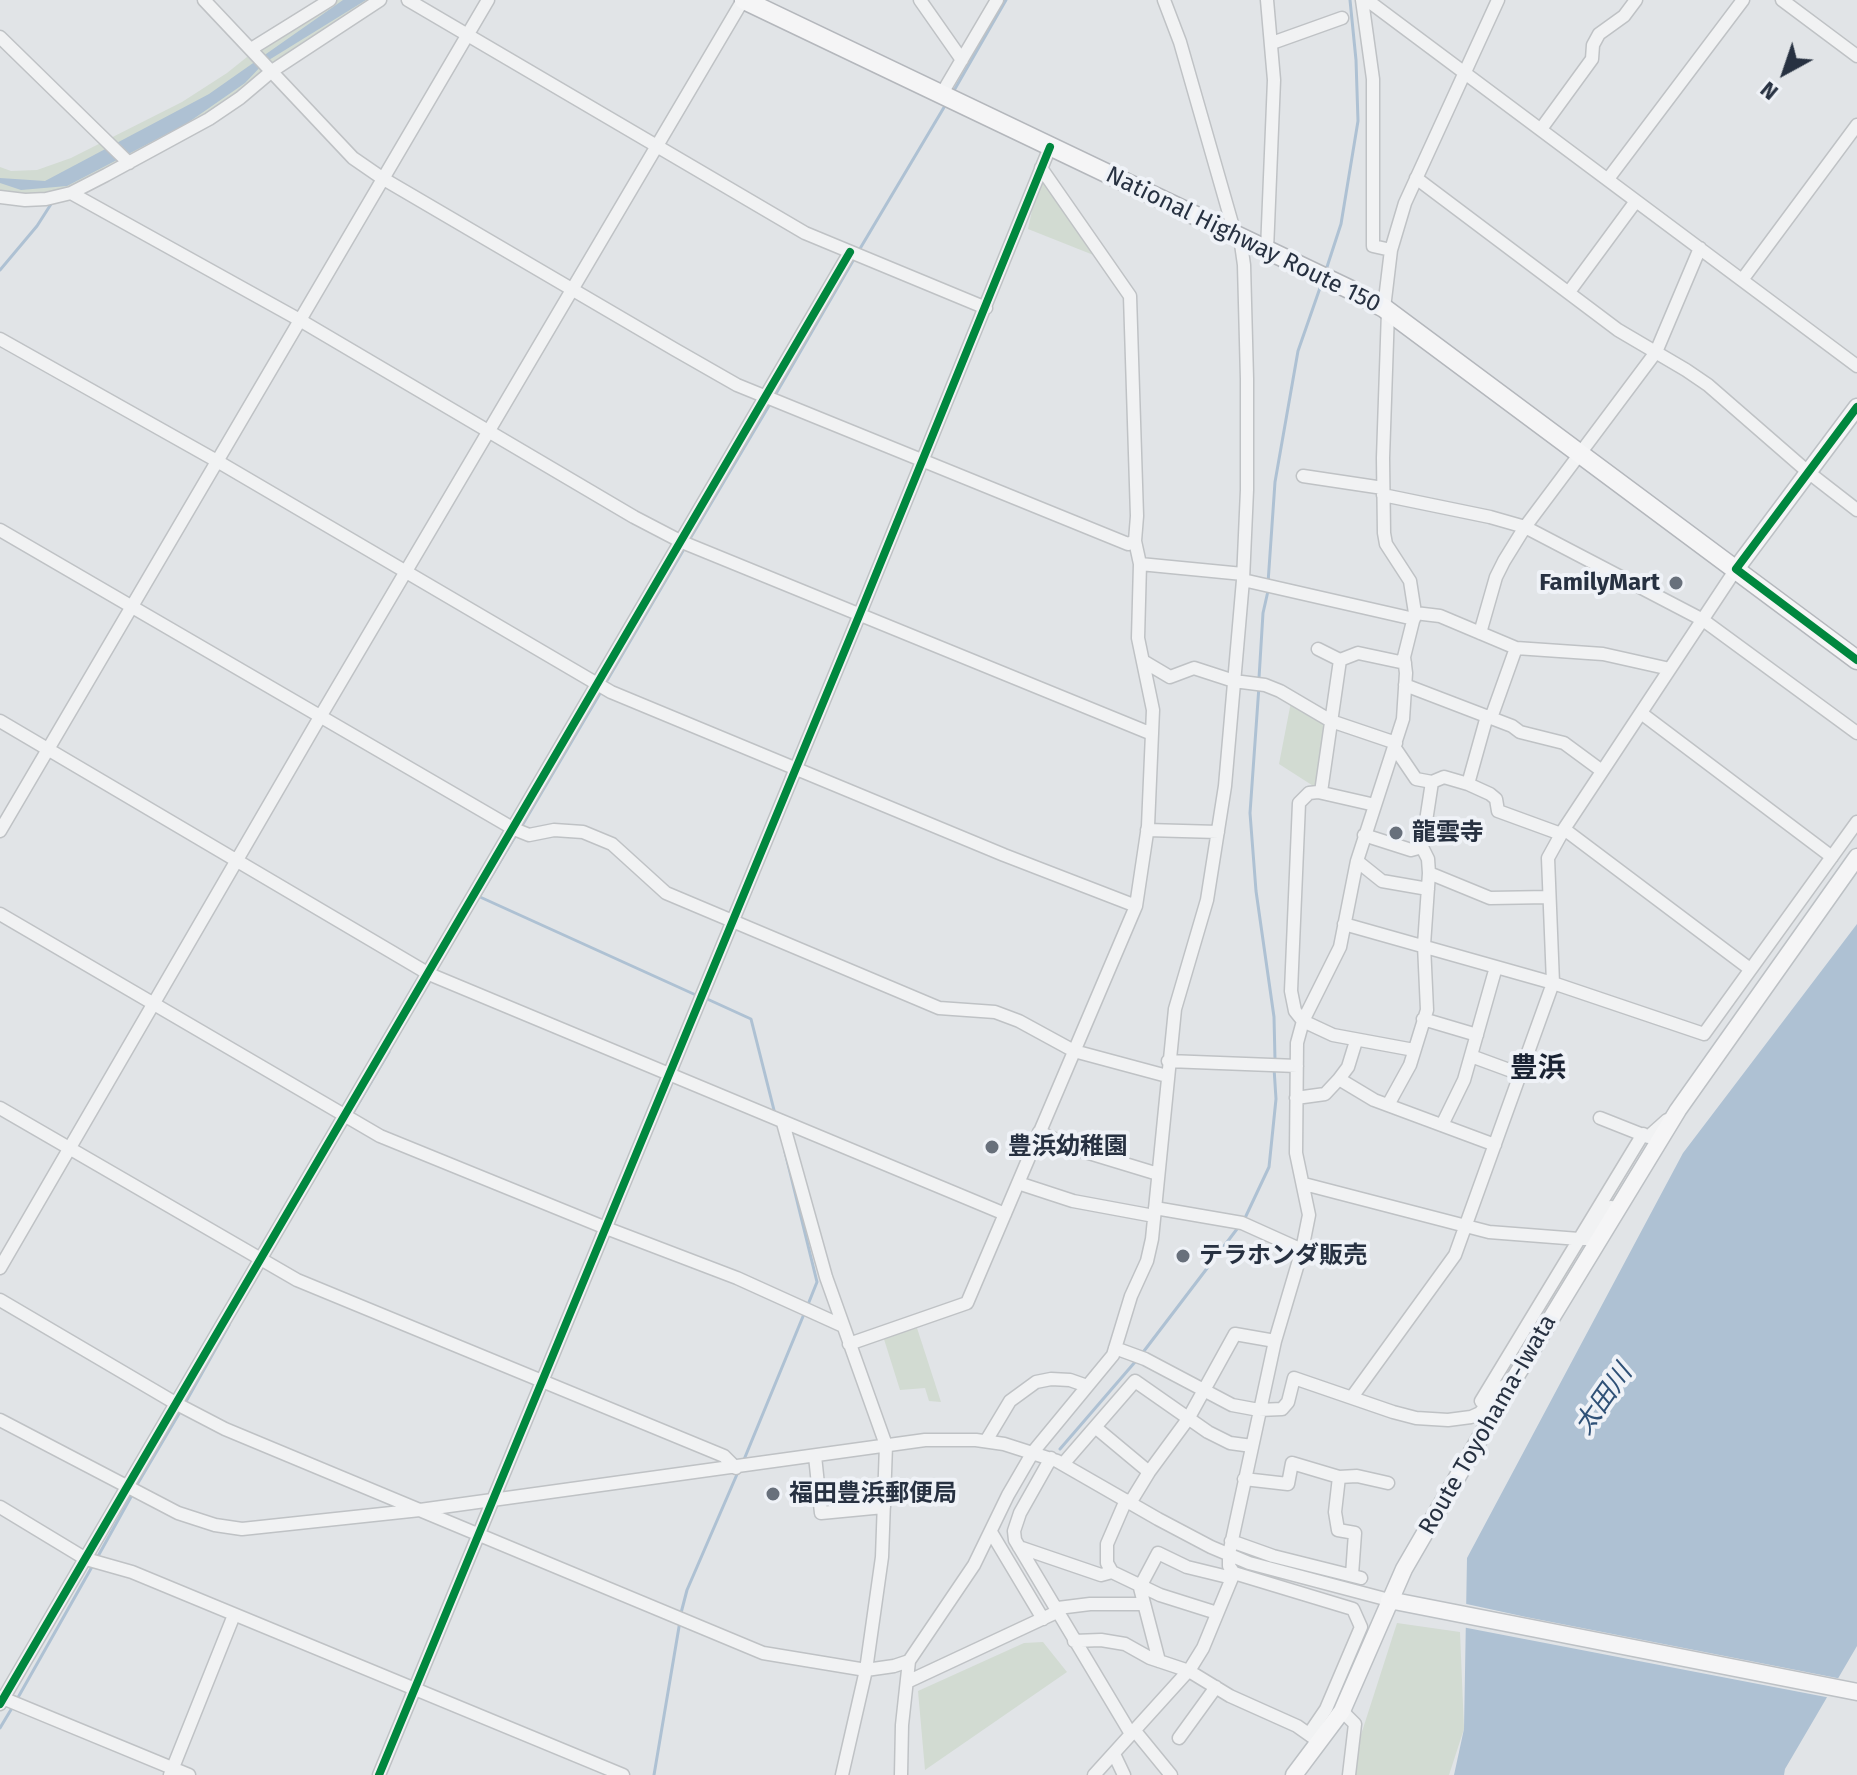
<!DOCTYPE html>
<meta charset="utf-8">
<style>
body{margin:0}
#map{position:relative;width:1857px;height:1775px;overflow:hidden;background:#e1e4e7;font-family:"Fira Sans",sans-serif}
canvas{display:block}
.north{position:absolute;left:1745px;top:32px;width:80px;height:80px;-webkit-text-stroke:6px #eff2f7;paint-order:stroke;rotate:220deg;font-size:22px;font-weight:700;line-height:32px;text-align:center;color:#273141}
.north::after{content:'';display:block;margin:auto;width:28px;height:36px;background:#273141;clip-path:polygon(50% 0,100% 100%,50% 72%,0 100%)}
</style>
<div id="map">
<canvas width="1857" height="1775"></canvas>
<div class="north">N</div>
</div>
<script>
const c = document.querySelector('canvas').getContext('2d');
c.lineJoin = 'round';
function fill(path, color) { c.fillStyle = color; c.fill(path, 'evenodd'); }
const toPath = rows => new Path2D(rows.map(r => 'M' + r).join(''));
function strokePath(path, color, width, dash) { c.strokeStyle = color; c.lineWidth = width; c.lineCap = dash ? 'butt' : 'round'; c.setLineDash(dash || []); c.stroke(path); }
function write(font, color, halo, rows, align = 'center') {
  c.font = font + ' "Fira Sans","Noto Sans JP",sans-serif'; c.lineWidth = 8; c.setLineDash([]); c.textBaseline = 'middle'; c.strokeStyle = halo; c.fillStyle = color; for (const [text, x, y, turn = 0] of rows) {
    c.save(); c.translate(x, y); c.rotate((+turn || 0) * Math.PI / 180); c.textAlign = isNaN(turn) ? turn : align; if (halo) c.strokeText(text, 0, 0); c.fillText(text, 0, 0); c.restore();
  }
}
fill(toPath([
 [330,0,380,0,240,98,58,196,15,199,0,192,0,167,11,171,37,170,71,158,182,102,227,73,277,33],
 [1041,168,1106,260,1028,229],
 [1291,702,1328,722,1318,789,1279,764],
 [917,1328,941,1402,929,1401,925,1388,900,1390,883,1336],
 [1397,1623,1460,1632,1464,1729,1449,1775,1348,1775],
 [1043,1642,1067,1672,925,1770,918,1691,1024,1643]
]), '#d2dbd2');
fill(toPath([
 [343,0,366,0,264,63,245,83,186,124,67,186,21,190,0,183,0,178,45,181,209,94],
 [1857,924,1857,1646,1785,1769,1784,1775,1454,1775,1464,1729,1467,1558,1683,1153]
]), '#aec1d3');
fill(toPath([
 [1462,1603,1526,1617,1842,1679,1831,1698,1462,1627]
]), '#e1e4e7');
strokePath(toPath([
 [952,94,1006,0],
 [858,252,946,104],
 [0,270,37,226,53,201],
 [1326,270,1341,224,1358,121,1356,60,1350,0],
 [774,397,854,259],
 [688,542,770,404],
 [1268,583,1275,482,1298,351,1321,285],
 [1259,678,1263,613,1268,591],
 [605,684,684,549],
 [1259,686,1250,813,1256,891,1274,1017,1275,1060],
 [520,829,602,690],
 [479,897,516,835],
 [480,897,698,996],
 [705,998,751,1019,775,1114],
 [354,1111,389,1052],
 [785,1152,817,1282,807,1307],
 [1245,1218,1269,1167,1276,1099,1274,1068],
 [1144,1351,1237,1229],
 [184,1405,229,1325],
 [1060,1449,1135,1362],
 [743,1462,804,1314],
 [135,1488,180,1412],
 [97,1558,132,1495],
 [681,1613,687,1590,738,1472],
 [16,1701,93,1565],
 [0,1728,12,1708],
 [654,1775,680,1621]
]), '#aec1d3', 3);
const minor = toPath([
 [204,0,353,158,382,178,674,349,737,385,1128,544,1135,541],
 [408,0,805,233,986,308],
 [920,0,962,60],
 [1164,0,1180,42,1235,234],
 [1362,0,1373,79,1373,246,1391,250],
 [1367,0,1857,366],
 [1782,0,1857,56],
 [0,37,129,163],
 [1272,43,1342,18],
 [251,49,330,0],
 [941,95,997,0],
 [1541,129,1592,59,1593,45,1599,34,1624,16,1636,0],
 [1416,178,1618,330,1686,370,1708,385,1808,472,1857,510],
 [1608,179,1743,0],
 [71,193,298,319,634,517,682,542,1152,734],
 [0,197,25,200,46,199,71,193,106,175,209,119,240,98,272,71,380,0],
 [1267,250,1274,80,1267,0],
 [1742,280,1857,125],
 [1569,292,1636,201],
 [1384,308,1391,250,1405,203,1498,0],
 [0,339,217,461,611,692,1004,855,1136,906],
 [1303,476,1383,488],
 [1383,495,1490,517,1525,527,1703,620,1857,733],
 [0,530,514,829,529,835,554,830,583,832,612,844,666,893,939,1008,995,1012,1019,1021,1074,1051,1167,1076],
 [1140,564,1243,574],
 [1243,580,1414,619],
 [1415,613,1440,616,1516,648,1603,654,1670,669],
 [1480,633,1496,577,1504,561,1525,527,1656,352,1700,248],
 [1318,649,1340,660],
 [1143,661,1170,677,1194,668,1234,681,1265,685,1280,691,1331,721,1396,743],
 [1405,685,1512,726,1520,732,1564,743,1602,771],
 [1641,713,1832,857],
 [1491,718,1516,648],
 [0,721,429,974,1005,1214],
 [1395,748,1416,779,1432,782,1444,777,1468,784,1490,794,1496,799,1498,811,1561,834],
 [1468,784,1487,716],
 [1321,792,1340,660,1358,653,1405,663],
 [1375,805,1318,792,1309,793,1299,803,1291,991,1295,1011,1303,1021,1333,1035,1414,1050],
 [1564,829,1750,969],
 [1147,830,1218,832],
 [0,831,488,0],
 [1364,835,1411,850,1422,847],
 [1357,861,1382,881,1428,889],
 [1429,873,1490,898,1549,897],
 [0,914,380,1136,606,1228,737,1278,843,1326],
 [1344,924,1553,983,1704,1034,1857,822],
 [1423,1019,1477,1035],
 [1356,1041,1348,1067,1339,1079,1374,1100,1495,1145],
 [1471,1056,1520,1074],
 [1168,1061,1297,1066],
 [1296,1098,1325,1094,1339,1079],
 [1388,1105,1410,1065,1427,1010,1424,945,1429,873,1428,859,1422,847,1432,782],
 [0,1108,297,1280,724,1456,736,1468],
 [1600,1118,1648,1137,1667,1120],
 [783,1123,826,1277,886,1445,882,1557,866,1670,842,1775],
 [1442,1125,1464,1080,1496,967],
 [1039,1132,1079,1150,1158,1174],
 [1018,1183,1073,1201,1154,1216],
 [1304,1184,1489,1232,1579,1239,1587,1239,1611,1207],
 [1155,1208,1242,1223,1302,1250],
 [0,1268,320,717,743,0],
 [0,1300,177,1404,225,1429,763,1653,866,1670,894,1666,909,1661],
 [849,1344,967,1303,1136,906,1148,826,1153,710,1138,638,1140,564,1135,541,1137,516,1130,296,1041,168],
 [1115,1348,1145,1359,1232,1405,1259,1410,1282,1409,1288,1402,1294,1378,1393,1412,1416,1418,1448,1420,1471,1417,1480,1413,1499,1389,1513,1381],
 [1352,1397,1455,1255,1553,983,1548,858,1564,829,1736,569],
 [1481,1401,1643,1134],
 [0,1420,178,1513,215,1525,242,1529,420,1510,925,1440,976,1440,1004,1444,1057,1461,1158,1519,1211,1547,1249,1563,1389,1600],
 [1095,1427,1149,1472],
 [986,1441,1010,1401,1036,1382,1051,1379,1070,1380,1087,1386],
 [815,1456,821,1513,884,1507],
 [1051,1458,1020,1513,1014,1531,1015,1540,1131,1734],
 [1063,1464,1135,1381,1208,1432,1230,1443,1252,1446],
 [1339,1477,1335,1512,1338,1530,1355,1533,1352,1575],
 [1244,1479,1288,1484,1292,1463,1339,1477,1357,1476,1388,1483],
 [1126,1500,1107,1544,1107,1563,1112,1572,1160,1595,1217,1613],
 [1130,1503,1149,1472,1188,1419,1235,1334,1275,1341],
 [0,1507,86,1559,132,1572,623,1775],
 [991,1532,1043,1619],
 [1231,1541,1273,1556,1361,1578],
 [1019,1547,1101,1575,1112,1572],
 [1139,1584,1159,1661],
 [1141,1585,1158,1553,1187,1567,1232,1578],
 [1058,1608,1090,1604,1143,1604],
 [1074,1641,1101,1640,1125,1644,1150,1658,1189,1671,1230,1696,1297,1726,1314,1738],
 [907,1682,1059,1611],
 [0,1697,189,1775],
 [0,1704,850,252],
 [1342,1711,1355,1724,1349,1775],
 [1135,1731,1171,1775],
 [1309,1734,1326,1709,1361,1627,1353,1609,1234,1573,1229,1566,1229,1554,1275,1341,1302,1250,1309,1215,1296,1153,1297,1043,1303,1021,1340,947,1357,861,1403,719,1406,673,1404,657,1415,613,1410,581,1386,544,1384,533,1383,458,1388,311],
 [1179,1738,1216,1687],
 [1114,1754,1124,1775],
 [170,1775,234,1615],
 [379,1775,859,616,1050,147],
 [901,1775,902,1725,909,1661,974,1565,1008,1495,1033,1452,1113,1355,1131,1296,1147,1261,1152,1239,1175,1009,1207,900,1225,786,1243,580,1247,490,1247,379,1244,265,1240,237],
 [1094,1775,1190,1669,1203,1648,1234,1573]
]);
const major = toPath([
 [1736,569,1857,407],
 [1389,1600,1857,1692],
 [1294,1775,1342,1711,1404,1569,1513,1381,1678,1110,1857,857]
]);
const highway = toPath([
 [744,0,1349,289,1384,308,1857,660]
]);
strokePath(minor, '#bfc2c5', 15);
strokePath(major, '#bdc1c5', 19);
strokePath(highway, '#b4b7bc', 21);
strokePath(minor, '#f1f2f3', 12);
strokePath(major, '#f5f5f6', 16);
strokePath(highway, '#f5f5f6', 18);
strokePath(toPath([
 [1857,407,1736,569,1857,660],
 [0,1704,850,252],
 [379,1775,859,616,1050,147]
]), '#00873e', 8);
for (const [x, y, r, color] of [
 [1676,583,8,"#68707b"],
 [1396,833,8,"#68707b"],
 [992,1147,8,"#68707b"],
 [1183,1256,8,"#68707b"],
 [773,1494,8,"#68707b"]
]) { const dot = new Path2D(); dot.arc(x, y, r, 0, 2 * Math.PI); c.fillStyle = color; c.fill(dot); strokePath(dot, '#eff2f7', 3); }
write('24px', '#273141', '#eff2f7', [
 ["National Highway Route 150",1243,240,26],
 ["Route Toyohama-Iwata",1488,1425,-60]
]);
write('bold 24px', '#273141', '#eff2f7', [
 ["FamilyMart",1660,583,"right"],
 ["龍雲寺",1412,833],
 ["豊浜幼稚園",1008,1147],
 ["テラホンダ販売",1199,1256],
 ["福田豊浜郵便局",789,1494]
], 'left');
write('italic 26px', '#2f5177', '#eff2f7', [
 ["太田川",1604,1400,-55]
]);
write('bold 28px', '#192232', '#eff2f7', [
 ["豊浜",1538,1069]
]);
</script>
